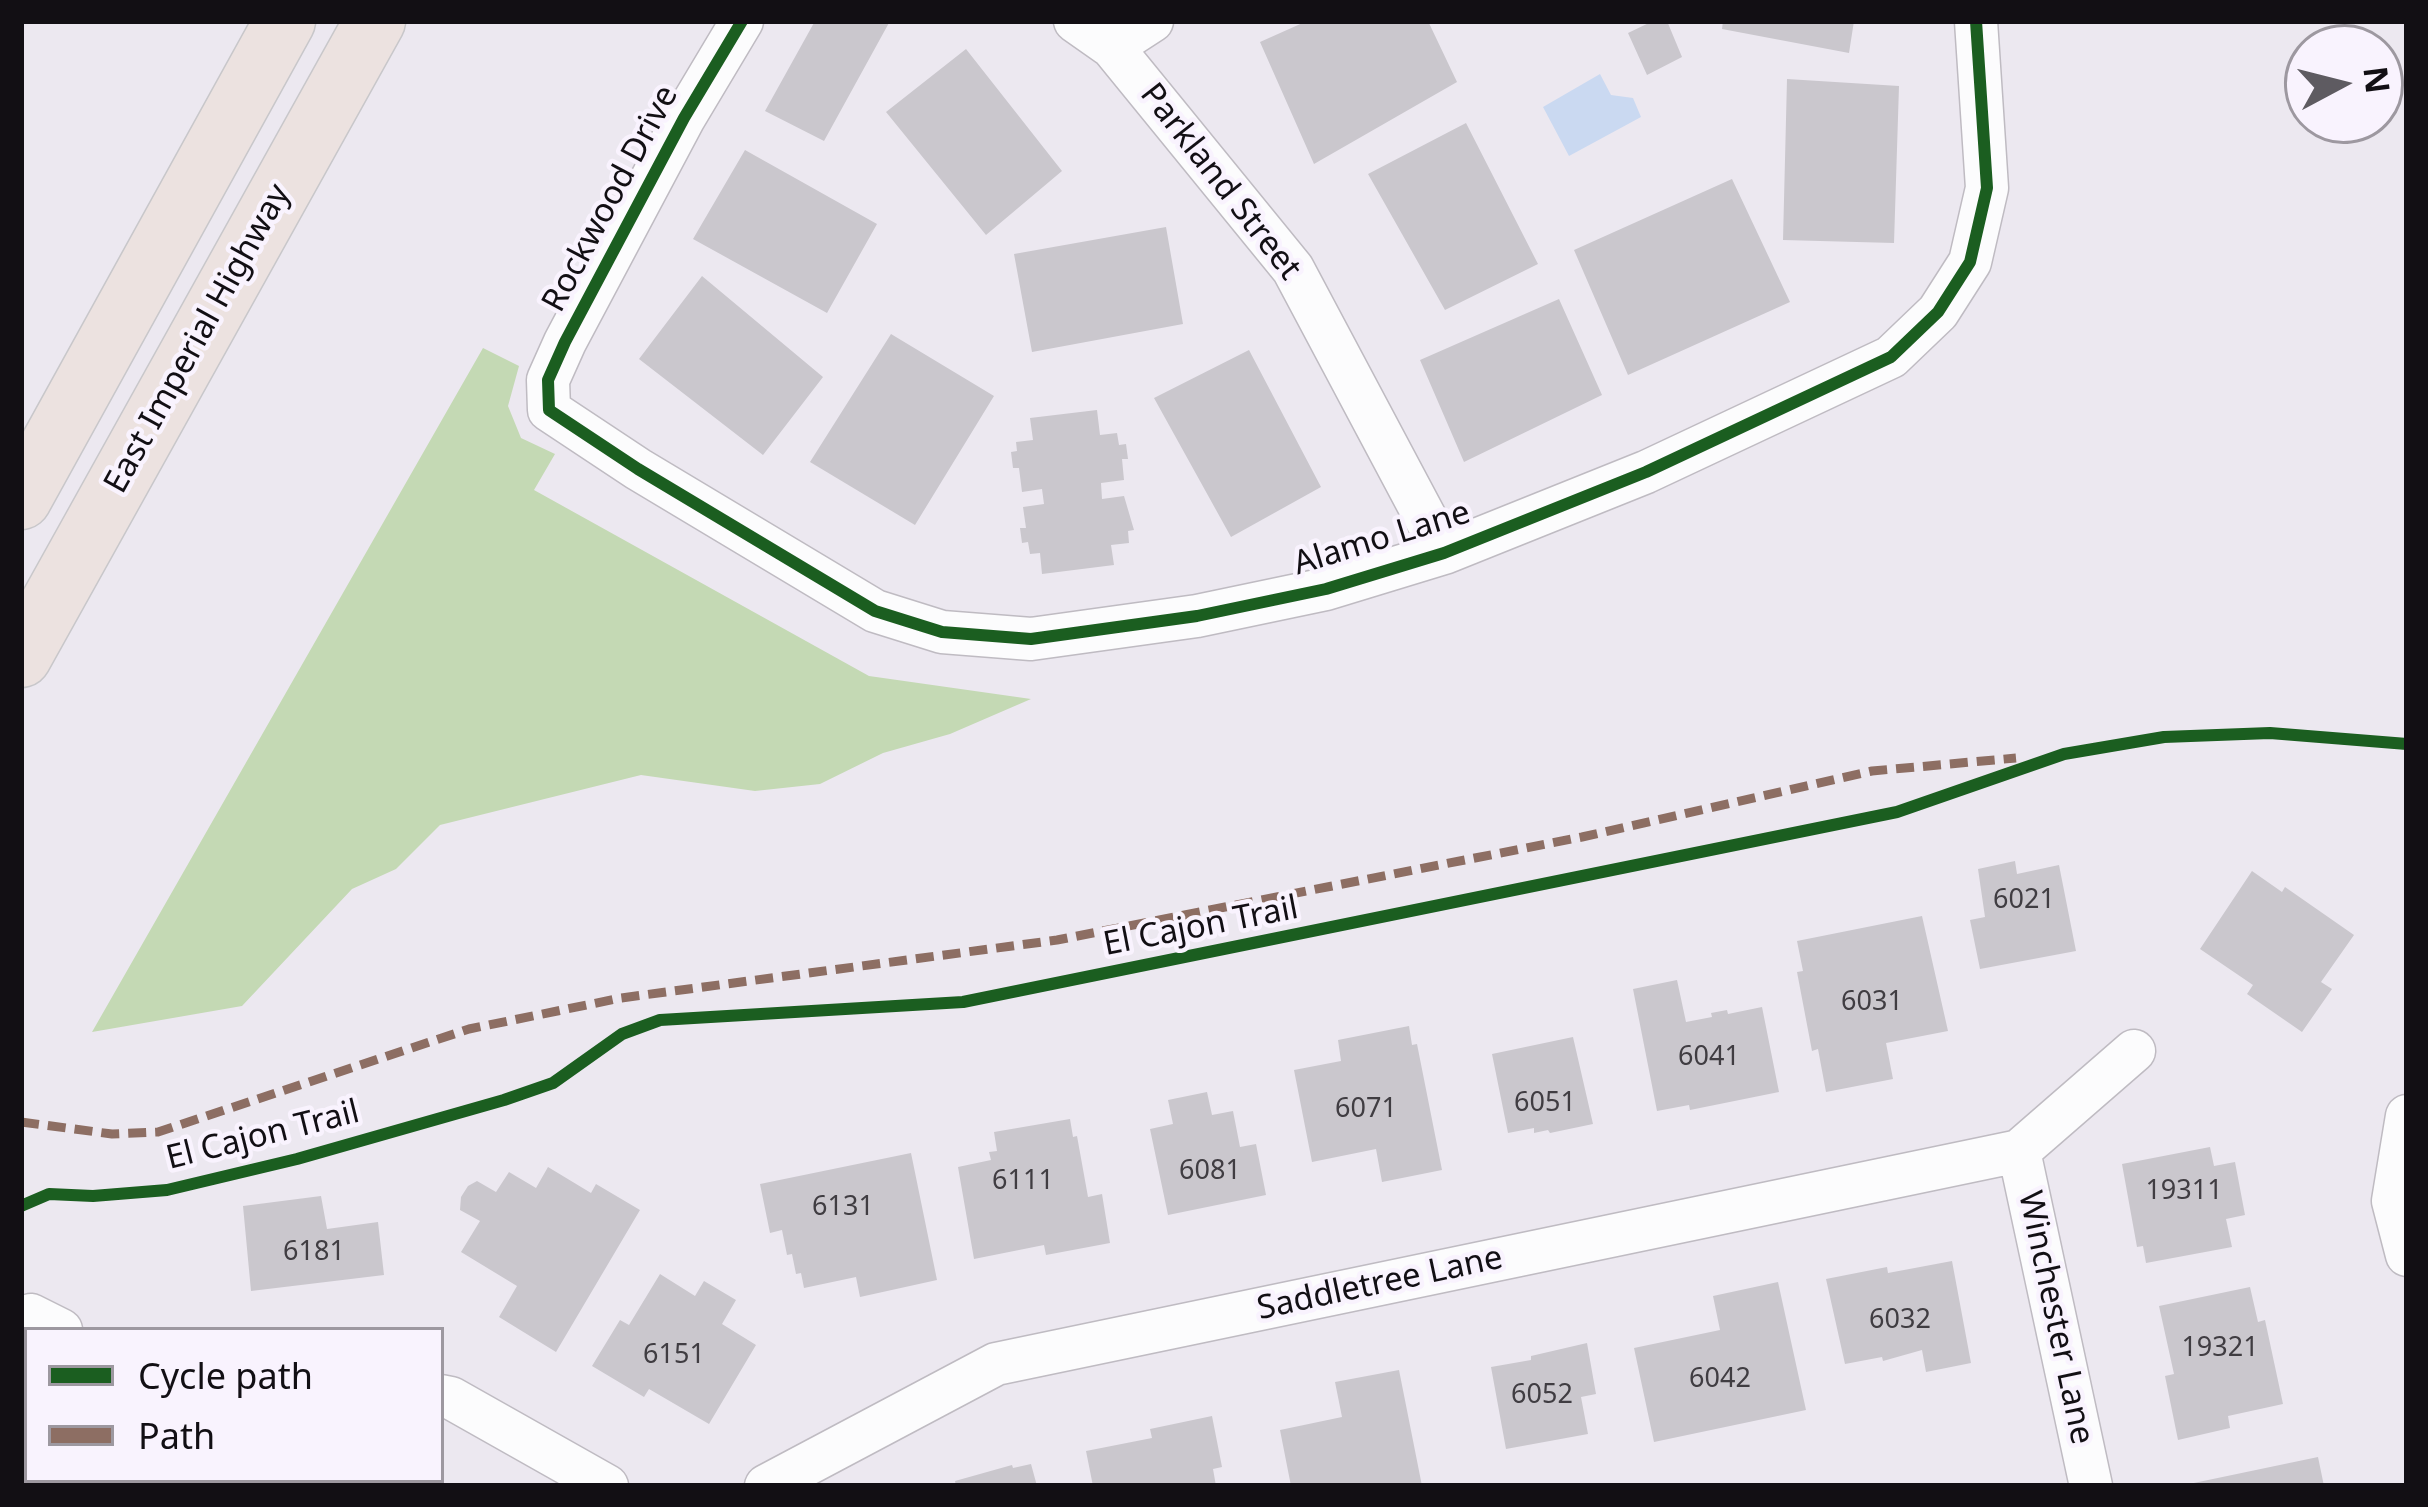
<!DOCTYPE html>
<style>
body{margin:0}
#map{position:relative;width:2428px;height:1507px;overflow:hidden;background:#ece8f0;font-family:"Noto Sans",sans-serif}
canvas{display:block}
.frame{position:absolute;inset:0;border:24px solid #120f14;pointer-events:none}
.legend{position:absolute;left:24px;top:1327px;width:420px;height:156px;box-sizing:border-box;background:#f9f3fe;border:3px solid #9d98a0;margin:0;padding:15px 21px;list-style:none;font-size:36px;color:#120f14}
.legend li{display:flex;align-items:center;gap:24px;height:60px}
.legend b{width:60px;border:3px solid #9d98a0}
.north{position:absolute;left:2284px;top:24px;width:120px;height:120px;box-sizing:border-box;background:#f9f3fe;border:3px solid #9d98a0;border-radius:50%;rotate:83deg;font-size:33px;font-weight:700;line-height:48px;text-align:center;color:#120f14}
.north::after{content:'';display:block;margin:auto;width:42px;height:54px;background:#5e5b61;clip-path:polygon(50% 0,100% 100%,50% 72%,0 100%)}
</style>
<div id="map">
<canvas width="2428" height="1507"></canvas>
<div class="frame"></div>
<ul class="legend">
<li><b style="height:15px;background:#1b5e20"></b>Cycle path</li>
<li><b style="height:15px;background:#8d6e63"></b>Path</li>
</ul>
<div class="north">N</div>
</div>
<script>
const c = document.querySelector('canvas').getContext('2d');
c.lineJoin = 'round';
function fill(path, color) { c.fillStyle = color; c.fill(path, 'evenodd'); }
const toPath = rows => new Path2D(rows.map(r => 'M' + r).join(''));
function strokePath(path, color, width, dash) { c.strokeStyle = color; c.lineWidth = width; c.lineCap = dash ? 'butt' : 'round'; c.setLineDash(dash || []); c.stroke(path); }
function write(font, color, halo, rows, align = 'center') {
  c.font = font + ' "Noto Sans",sans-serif'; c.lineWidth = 9; c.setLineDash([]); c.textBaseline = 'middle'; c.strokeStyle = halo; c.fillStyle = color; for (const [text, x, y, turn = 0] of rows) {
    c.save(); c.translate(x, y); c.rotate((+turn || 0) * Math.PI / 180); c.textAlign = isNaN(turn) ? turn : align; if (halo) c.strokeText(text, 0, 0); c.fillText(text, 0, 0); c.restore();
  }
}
fill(toPath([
 [483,348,519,366,508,406,521,438,555,454,534,490,869,676,1031,699,950,734,883,753,820,784,755,791,641,775,440,825,396,869,352,889,242,1006,92,1032]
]), '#c4d9b4');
fill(toPath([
 [1600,74,1611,95,1633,98,1641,117,1569,156,1543,107]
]), '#cad9f1');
fill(toPath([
 [815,21,890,21,824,141,765,111],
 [1307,21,1428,21,1457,82,1314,164,1260,42],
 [1653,21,1667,21,1682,57,1647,75,1628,33],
 [1723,21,1854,21,1849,53,1722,29],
 [966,49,1062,171,986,235,886,112],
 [1787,79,1899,86,1894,243,1783,240],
 [1466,123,1538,264,1445,310,1368,174],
 [745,150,877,224,827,313,693,239],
 [1732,179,1790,302,1628,375,1574,250],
 [1166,227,1183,324,1032,352,1014,254],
 [702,276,823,377,763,455,639,359],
 [1559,299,1602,395,1464,462,1420,360],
 [891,334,994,396,915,525,810,462],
 [1249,350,1321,487,1231,537,1154,398],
 [1097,410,1100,435,1117,433,1119,445,1126,444,1128,459,1122,459,1124,480,1101,483,1102,499,1124,496,1134,530,1128,531,1129,543,1111,545,1114,565,1042,574,1040,553,1030,554,1028,542,1022,543,1020,528,1026,528,1023,507,1044,504,1042,489,1022,492,1019,468,1013,468,1011,452,1017,451,1016,442,1033,440,1030,418],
 [2015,861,2017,874,2059,865,2076,951,1980,969,1970,920,1985,917,1978,869],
 [2252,871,2282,892,2285,887,2354,935,2321,982,2332,989,2302,1032,2247,994,2253,985,2200,949],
 [1922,916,1948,1031,1886,1043,1893,1079,1826,1092,1818,1049,1812,1051,1797,972,1803,971,1797,941],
 [1677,980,1686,1022,1712,1017,1711,1013,1727,1010,1728,1014,1762,1007,1779,1092,1690,1110,1689,1105,1657,1111,1633,989],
 [1409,1026,1412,1045,1417,1044,1442,1170,1382,1182,1376,1149,1312,1162,1294,1070,1341,1061,1338,1040],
 [1573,1037,1593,1124,1550,1133,1548,1130,1534,1133,1534,1128,1508,1133,1492,1054],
 [1207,1092,1212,1115,1233,1111,1240,1147,1256,1144,1266,1195,1168,1215,1150,1129,1173,1124,1168,1100],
 [1070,1119,1073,1137,1077,1136,1088,1197,1102,1194,1110,1243,1046,1255,1044,1245,974,1259,958,1167,991,1160,989,1152,997,1151,994,1132],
 [2210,1147,2214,1166,2235,1162,2245,1215,2226,1219,2232,1247,2146,1263,2143,1246,2137,1247,2122,1164],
 [911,1153,937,1280,860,1297,856,1277,804,1288,801,1273,796,1274,792,1254,787,1255,782,1230,770,1233,760,1184],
 [548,1167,591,1193,596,1184,640,1210,556,1352,499,1317,517,1286,461,1252,480,1221,460,1210,461,1197,468,1186,477,1181,496,1192,509,1172,536,1188],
 [321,1196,327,1229,378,1222,384,1275,251,1291,243,1206],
 [1952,1261,1971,1363,1926,1372,1922,1350,1883,1361,1882,1357,1845,1364,1826,1279,1887,1267,1888,1273],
 [660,1274,695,1296,704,1281,736,1300,722,1324,756,1345,709,1424,649,1389,644,1397,592,1366,620,1320,629,1325],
 [1778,1282,1806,1410,1654,1442,1634,1348,1720,1330,1713,1296],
 [2250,1287,2258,1322,2265,1320,2283,1404,2228,1416,2230,1428,2178,1440,2165,1376,2174,1374,2159,1306],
 [1587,1343,1596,1394,1581,1397,1588,1434,1506,1449,1491,1367,1531,1360,1531,1356],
 [1399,1370,1422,1486,1291,1486,1280,1430,1342,1417,1335,1382],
 [1212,1416,1222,1467,1213,1469,1216,1486,1093,1486,1086,1451,1152,1438,1150,1429],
 [2318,1457,2324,1486,2189,1486,2189,1484],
 [1031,1464,1037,1486,956,1486,955,1481,1012,1465,1013,1468],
 [240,1480,346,1480,345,1486,239,1486]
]), '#cac7cd');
const minor = toPath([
 [742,21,684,118,565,342,548,380,549,410,638,469,875,611,942,632,1031,639,1197,616,1326,589,1444,553,1646,472,1891,357,1938,312,1970,262,1987,188,1976,21],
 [1075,21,1112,47,1293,269,1444,553],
 [1112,47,1152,21],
 [2407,1116,2393,1201,2407,1255],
 [2019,1151,2091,1486],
 [31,1315,61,1330],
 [441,1396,451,1398,607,1486],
 [766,1486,996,1364,2019,1151,2134,1051]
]);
const highway = toPath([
 [21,499,285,21],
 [21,657,375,21]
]);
strokePath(minor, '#bfbbc2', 45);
strokePath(highway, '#c8c7ca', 63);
strokePath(minor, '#fcfcfd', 42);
strokePath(highway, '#ece2e0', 60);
strokePath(toPath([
 [21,1122,112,1134,158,1132,469,1029,621,998,1057,940,1582,837,1872,771,2016,758]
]), '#8d6e63', 9, [18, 9]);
strokePath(toPath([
 [742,21,684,118,565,342,548,380,549,410,638,469,875,611,942,632,1031,639,1197,616,1326,589,1444,553,1646,472,1891,357,1938,312,1970,262,1987,188,1976,21],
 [21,1206,49,1194,93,1196,167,1190,297,1159,504,1100,553,1083,622,1034,660,1020,963,1002,1897,812,2064,754,2164,737,2270,733,2407,744]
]), '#1b5e20', 12);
write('27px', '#403d42', null, [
 ["6021",2024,900],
 ["6031",1872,1002],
 ["6041",1709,1057],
 ["6051",1545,1103],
 ["6071",1366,1109],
 ["6081",1210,1171],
 ["6111",1023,1181],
 ["19311",2184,1191],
 ["6131",843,1207],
 ["6181",314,1252],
 ["6032",1900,1320],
 ["19321",2220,1348],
 ["6151",674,1355],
 ["6042",1720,1379],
 ["6052",1542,1395]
]);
write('33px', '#120f14', '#f9f3fe', [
 ["Parkland Street",1220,182,52],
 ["Rockwood Drive",611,199,-62],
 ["East Imperial Highway",198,339,-61],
 ["Alamo Lane",1382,539,-17],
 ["El Cajon Trail",1201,927,-11],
 ["El Cajon Trail",263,1136,-14],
 ["Saddletree Lane",1380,1284,-12],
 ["Winchester Lane",2055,1318,78]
]);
</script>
